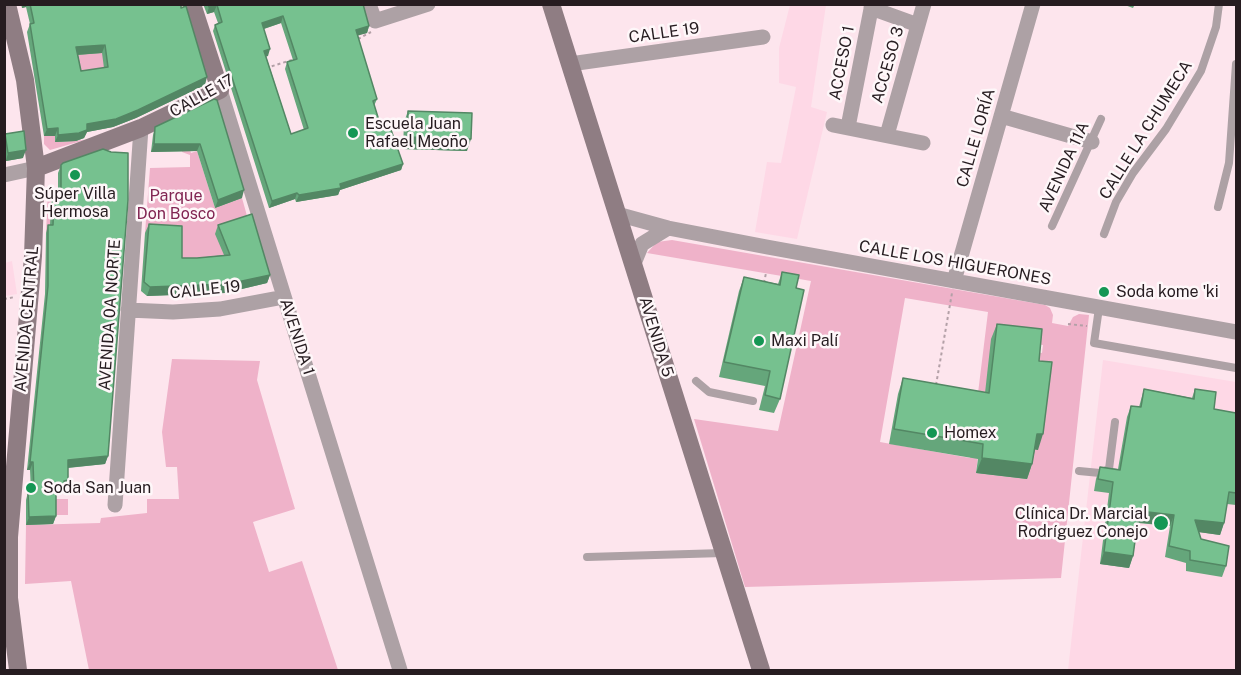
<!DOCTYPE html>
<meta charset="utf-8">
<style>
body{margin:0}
#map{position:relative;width:1241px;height:675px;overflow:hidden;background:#fde5ed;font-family:"Public Sans",sans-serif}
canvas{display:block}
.frame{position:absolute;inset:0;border:6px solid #261c20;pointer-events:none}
</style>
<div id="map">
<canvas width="1241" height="675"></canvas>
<div class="frame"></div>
</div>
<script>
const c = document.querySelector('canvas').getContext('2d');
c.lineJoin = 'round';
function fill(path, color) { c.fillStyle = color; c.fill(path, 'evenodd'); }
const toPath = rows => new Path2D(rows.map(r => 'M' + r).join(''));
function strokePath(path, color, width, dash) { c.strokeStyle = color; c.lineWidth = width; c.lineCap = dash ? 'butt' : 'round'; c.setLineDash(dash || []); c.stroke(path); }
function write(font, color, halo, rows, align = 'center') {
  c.font = font + ' "Public Sans",sans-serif'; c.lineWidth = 5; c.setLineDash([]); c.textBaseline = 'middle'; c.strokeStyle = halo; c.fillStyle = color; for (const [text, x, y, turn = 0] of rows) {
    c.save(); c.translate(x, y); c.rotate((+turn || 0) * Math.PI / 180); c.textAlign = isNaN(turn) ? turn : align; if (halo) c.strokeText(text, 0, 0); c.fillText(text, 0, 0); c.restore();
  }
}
fill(toPath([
 [790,5,826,5,811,107,827,112,797,239,755,232,767,162,781,163,796,87,779,83,779,48],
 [12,261,17,294,5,296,5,263],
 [1103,360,1236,382,1235,670,1068,670]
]), '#fed8e6');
fill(toPath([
 [62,41,79,54,119,52,104,66,106,75,77,81],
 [184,132,191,153,197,151,215,208,242,198,249,223,227,263,194,267,145,233,150,168,190,167,190,155,182,152,182,134],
 [44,136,55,136,56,142,85,140,50,150,44,144],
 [48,189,58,189,58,204,50,233,46,233],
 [672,240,1045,305,1050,308,1053,315,1052,323,1068,326,1073,317,1079,314,1089,315,1061,578,745,587,694,419,778,431,811,281,647,253,657,242],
 [905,298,988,312,970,458,880,442],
 [992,339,1043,345,1042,353,1036,352,1038,449,1032,449,1027,479,976,473],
 [172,359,260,361,257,380,295,509,253,522,269,572,302,561,338,670,87,670,89,670,71,581,25,584,26,525,100,523,101,518,147,513,147,499,179,499,177,467,166,467,162,432],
 [53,499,68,499,68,515,53,515]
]), '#efb2c9');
strokePath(toPath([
 [358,39,371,32],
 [266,68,295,59],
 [764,283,766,273],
 [4,299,15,297],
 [1068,324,1087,326],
 [936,385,952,293]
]), '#b3a0a7', 2, [3, 3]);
strokePath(toPath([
 [1218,207,1229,163,1236,64],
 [1052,226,1101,119],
 [1104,234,1116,202,1133,173,1166,129,1201,71,1216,27,1219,4],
 [1099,308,1094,343,1236,368],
 [696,381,709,392,753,401],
 [1079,471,1100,473,1109,469,1115,422],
 [587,557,723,553]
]), '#ada1a5', 8);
strokePath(toPath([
 [369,4,375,21,428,4],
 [871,8,918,25],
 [570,64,763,37],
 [220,90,400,670],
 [1001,116,1092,142],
 [833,125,923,143],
 [848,127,872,4],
 [887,135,924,4],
 [4,175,36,168],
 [617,214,668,228,767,247,1236,332],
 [633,266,642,244,668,228],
 [954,281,1033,4],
 [128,310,173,312,220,309,284,297],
 [115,505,141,128]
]), '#ada1a5', 15);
strokePath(toPath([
 [7,4,25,80,36,168,33,256,9,537,9,598,18,670],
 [551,4,761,670],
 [36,168,141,128,220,90,192,4]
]), '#8f7d83', 18);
fill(toPath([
 [21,4,181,4,181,8,205,85,136,118,113,127,87,132,84,138,76,141,55,142,55,136,44,136,27,32,30,24,26,7,22,8],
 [102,53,104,68,81,71,78,55],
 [203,4,363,4,369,26,367,33,357,35,377,99,374,106,381,127,403,164,401,170,340,190,338,195,296,202,295,199,269,208,213,31,215,25,218,23,214,12,207,14],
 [281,23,293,60,287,62,285,69,304,130,291,134,266,56,268,56,264,29],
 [1122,4,1135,4,1133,8],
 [217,100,242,198,215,208,197,151,151,152,153,135,155,127],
 [408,111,467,151,403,149,404,122],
 [5,134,23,158,6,161,4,154],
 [61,165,108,456,105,464,68,468,65,488,63,488,61,493,56,493,56,516,53,524,26,525,26,500,28,492,31,492,30,470,27,470,45,294,46,233,48,225,50,225,51,203,54,195,58,196,58,173],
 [149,224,182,258,197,258,224,255,215,234,218,225,270,275,267,283,225,293,147,296,141,291,145,233],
 [782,272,796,288,780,399,774,413,759,410,765,386,719,377,739,291,744,277,778,284],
 [997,324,1039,361,1038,450,1035,449,1032,464,1027,479,976,473,978,459,889,444,898,394,903,378,985,393,991,339],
 [1144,389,1192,398,1195,389,1214,409,1236,413,1236,505,1227,504,1224,523,1220,535,1199,532,1201,539,1226,566,1222,577,1186,571,1186,563,1165,557,1170,526,1138,523,1133,556,1129,568,1100,564,1109,493,1094,491,1096,479,1100,467,1118,469,1127,417,1131,406,1139,407]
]), '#65a67b');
fill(toPath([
 [23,4,27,4,26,7,22,8],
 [217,5,214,12,207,14,209,7],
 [283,16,281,23,260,30,262,23],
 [369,26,367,33,353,37,356,30],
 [105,45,102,53,74,55,76,47],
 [270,49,268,56,262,58,264,51],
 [207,77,205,85,136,118,113,127,87,132,84,138,76,141,55,142,58,135],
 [58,128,55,136,44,136,47,129],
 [408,137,471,139,467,151,403,149],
 [154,144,200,144,197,151,151,152],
 [26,150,23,158,6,161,8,153],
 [403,164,401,170,340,190,338,195,296,202,299,195,340,184],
 [244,190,242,198,215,208,218,200],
 [297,193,295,199,269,208,272,201],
 [270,275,267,283,225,293,147,296,150,287],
 [1037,434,1043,434,1038,450,1032,449],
 [108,456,105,464,65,468,68,460],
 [982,458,1032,464,1027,479,976,473],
 [30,462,33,462,30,470,27,470],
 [68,480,65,488,63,488,61,493,54,493,56,485,64,481],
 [1139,511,1174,515,1170,526,1135,522],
 [56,516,53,524,26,525,29,517],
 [1195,520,1224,523,1220,535,1191,531],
 [1104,552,1133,556,1129,568,1100,564]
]), '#538764');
const building = toPath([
 [30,4,181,4,181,8,186,6,207,77,138,110,116,119,87,124,87,130,79,133,58,135,58,128,47,129,30,24,34,23,30,4],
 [105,45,108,67,81,71,76,47,105,45],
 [208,4,363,4,369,26,356,30,377,99,373,101,381,127,389,124,403,164,340,184,341,188,299,195,297,193,272,201,215,25,222,22,217,5,209,7,208,4],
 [283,16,297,59,287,62,308,128,291,134,264,51,270,49,262,23,283,16],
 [214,99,217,100,244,190,218,200,200,144,154,144,155,127,214,99],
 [408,111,472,113,471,139,408,137,408,111],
 [24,131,26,150,8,153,5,134,24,131],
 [103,149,111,152,128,153,128,200,108,456,68,460,68,480,64,481,64,485,56,485,56,516,29,517,28,492,34,492,33,462,30,462,48,286,48,225,53,225,54,195,61,196,61,165,63,163,103,149],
 [252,214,270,275,228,284,150,287,144,282,149,224,182,226,182,258,197,258,230,255,218,225,252,214],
 [782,272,799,275,796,288,804,290,780,399,765,395,770,371,724,362,744,277,780,285,782,272],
 [997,324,1042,329,1039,361,1052,362,1043,434,1037,434,1032,464,982,458,983,444,894,429,903,378,989,393,997,324],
 [1144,389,1194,399,1195,389,1216,392,1214,409,1236,413,1236,493,1229,492,1224,523,1195,520,1201,539,1229,546,1226,566,1190,560,1190,551,1169,546,1174,515,1139,511,1133,556,1104,552,1113,482,1098,479,1100,467,1120,470,1131,406,1141,407,1144,389]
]);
fill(building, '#76c18f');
strokePath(building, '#538764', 1.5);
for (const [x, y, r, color] of [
 [353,133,6,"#159654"],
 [75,175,6,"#159654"],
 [1104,292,6,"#159654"],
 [759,341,6,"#159654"],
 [932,433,6,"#159654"],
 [31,488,6,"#159654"],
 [1161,523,8,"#159654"]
]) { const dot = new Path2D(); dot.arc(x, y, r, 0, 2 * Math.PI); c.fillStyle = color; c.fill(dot); strokePath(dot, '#fef7f9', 2); }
write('16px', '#261c20', '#fef7f9', [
 ["CALLE 19",664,33,-8],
 ["ACCESO 1",842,63,-79],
 ["ACCESO 3",888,65,-74],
 ["CALLE 17",202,96,-29],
 ["CALLE LA CHUMECA",1146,130,-58],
 ["CALLE LORÍA",976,138,-74],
 ["AVENIDA 11A",1064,167,-65],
 ["CALLE LOS HIGUERONES",955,263,10],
 ["CALLE 19",205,290,-6],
 ["AVENIDA 0A NORTE",110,315,-86],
 ["AVENIDA CENTRAL",27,319,-85],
 ["AVENIDA 1",297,337,72],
 ["AVENIDA 5",656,337,73]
]);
write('16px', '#261c20', '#fef7f9', [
 ["Escuela Juan",365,124],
 ["Rafael Meoño",365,142],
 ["Súper Villa",75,194,"center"],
 ["Hermosa",75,212,"center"],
 ["Soda kome 'ki",1116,292],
 ["Maxi Palí",771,341],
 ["Homex",944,433],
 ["Soda San Juan",43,488],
 ["Clínica Dr. Marcial",1148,514,"right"],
 ["Rodríguez Conejo",1148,532,"right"]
], 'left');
write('16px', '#812452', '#fef7f9', [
 ["Parque",176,196],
 ["Don Bosco",176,214]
]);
</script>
